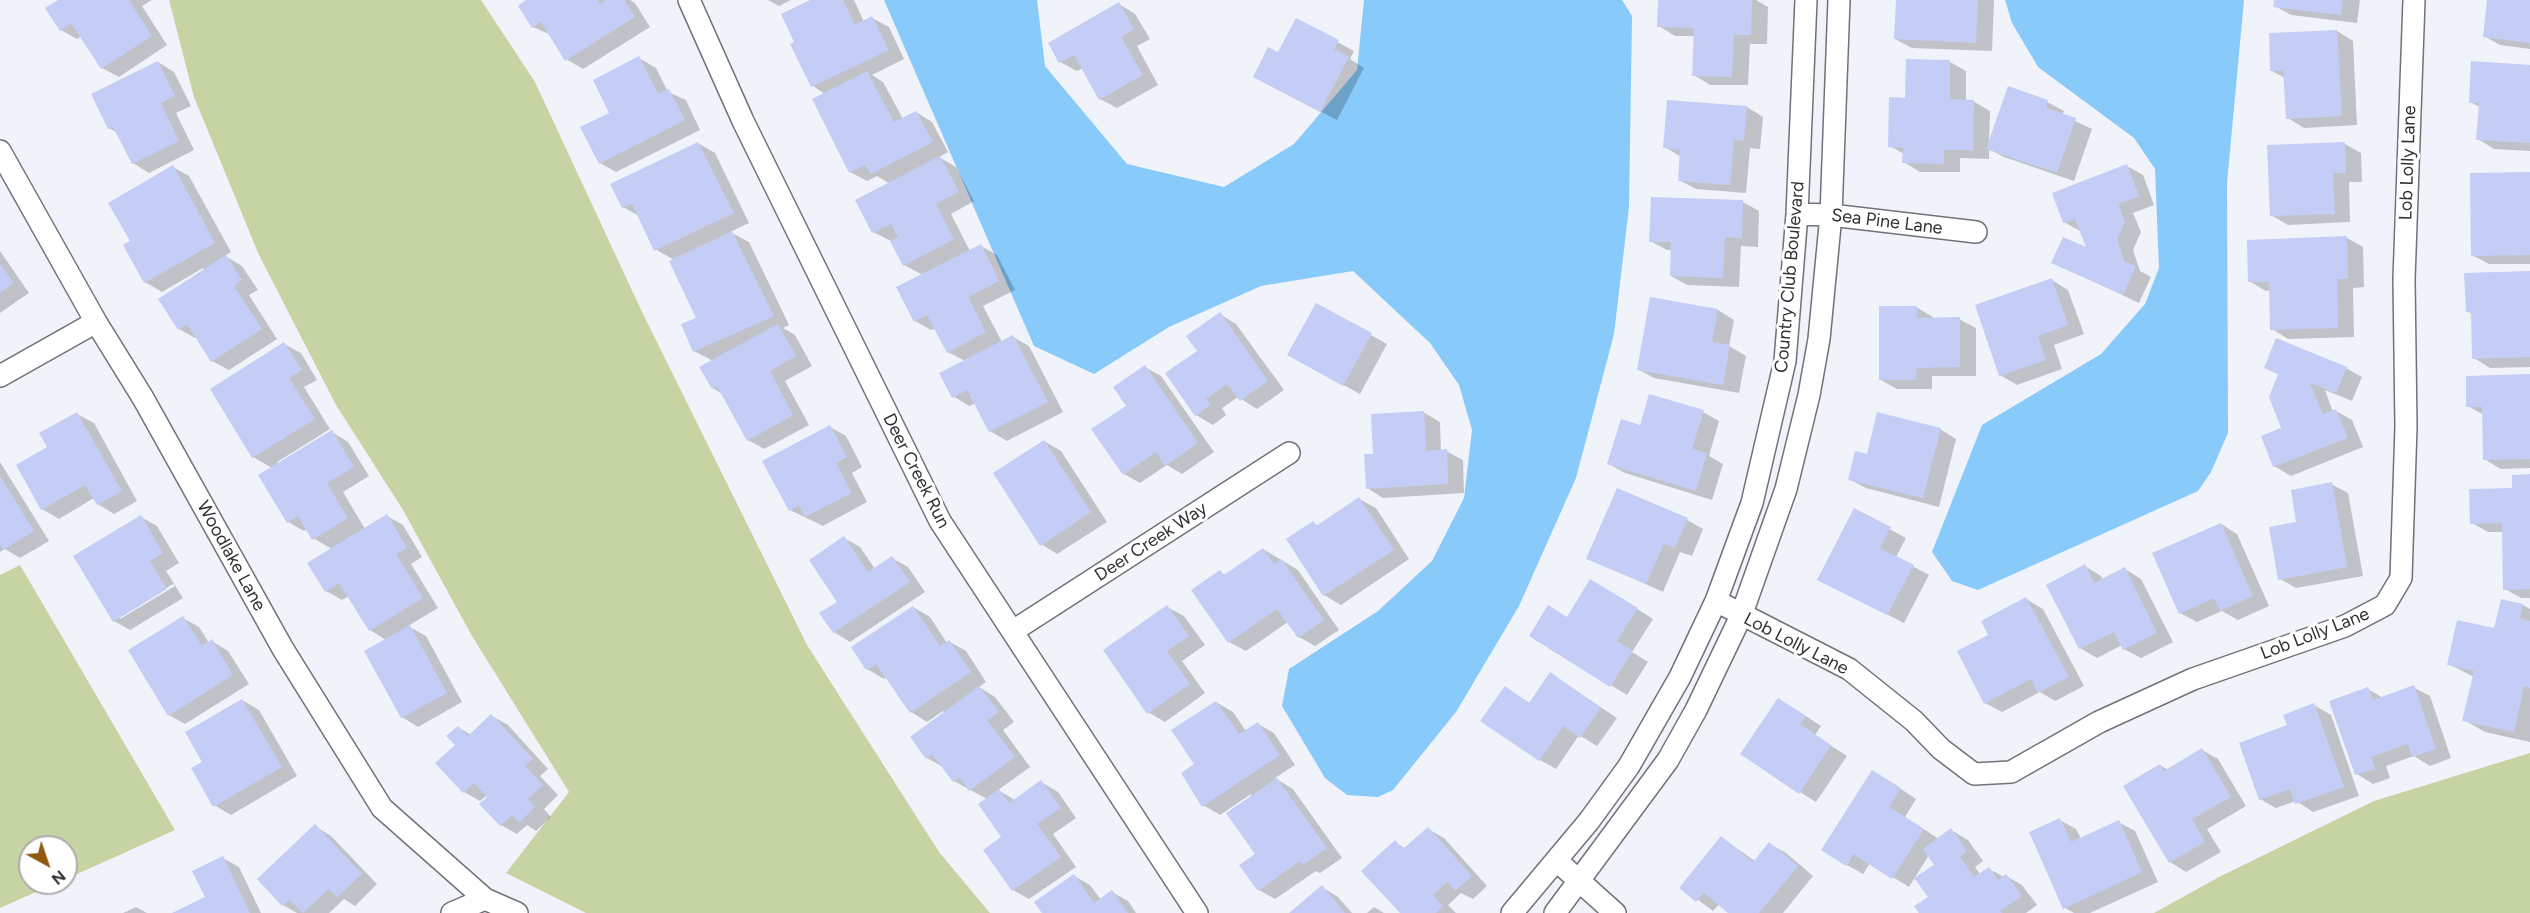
<!DOCTYPE html>
<style>
body{margin:0}
#map{position:relative;width:2530px;height:913px;overflow:hidden;background:#f1f3fb;font-family:Figtree,sans-serif}
canvas{display:block}
.north{position:absolute;left:18px;top:835px;width:60px;height:60px;box-sizing:border-box;background:#fff;border:2px solid #adadae;border-radius:50%;rotate:140deg;font-size:16px;font-weight:700;line-height:24px;text-align:center;color:#313135}
.north::after{content:'';display:block;margin:auto;width:21px;height:27px;background:#905811;clip-path:polygon(50% 0,100% 100%,50% 72%,0 100%)}
</style>
<div id="map">
<canvas width="2530" height="913"></canvas>
<div class="north">N</div>
</div>
<script>
const c = document.querySelector('canvas').getContext('2d');
c.lineJoin = 'round';
function fill(path, color) { c.fillStyle = color; c.fill(path, 'evenodd'); }
const toPath = rows => new Path2D(rows.map(r => 'M' + r).join(''));
function strokePath(path, color, width, dash) { c.strokeStyle = color; c.lineWidth = width; c.lineCap = dash ? 'butt' : 'round'; c.setLineDash(dash || []); c.stroke(path); }
function write(font, color, halo, rows, align = 'center') {
  c.font = font + ' Figtree,sans-serif'; c.lineWidth = 6; c.setLineDash([]); c.textBaseline = 'middle'; c.strokeStyle = halo; c.fillStyle = color; for (const [text, x, y, turn = 0] of rows) {
    c.save(); c.translate(x, y); c.rotate((+turn || 0) * Math.PI / 180); c.textAlign = isNaN(turn) ? turn : align; if (halo) c.strokeText(text, 0, 0); c.fillText(text, 0, 0); c.restore();
  }
}
fill(toPath([
 [169,0,481,0,535,82,643,314,807,645,939,852,990,913,586,913,506,873,569,792,472,636,403,510,336,405,259,255,194,97],
 [20,565,175,830,66,879,66,847,30,847,30,883,56,883,0,908,0,575],
 [2530,753,2530,913,2154,913,2219,877,2374,801]
]), '#c5d4a2');
fill(toPath([
 [884,0,1037,0,1045,66,1127,164,1224,187,1294,144,1357,70,1364,0,1622,0,1632,16,1629,207,1614,334,1576,478,1519,606,1456,712,1393,790,1378,797,1347,795,1325,778,1282,706,1289,669,1378,611,1432,561,1464,498,1472,430,1459,385,1430,343,1353,271,1261,286,1169,327,1094,374,1034,346],
 [2005,0,2244,0,2227,183,2228,433,2211,472,2198,491,1978,590,1952,581,1932,552,1982,425,2101,354,2145,304,2159,268,2155,169,2134,138,2038,67,2012,23]
]), '#88cafa');
fill(toPath([
 [61,0,152,0,142,6,167,45,119,77,102,68,82,36,77,39,61,30],
 [529,0,630,0,635,3,650,27,583,69,566,59,551,35,533,27],
 [768,0,791,0,779,6],
 [813,0,854,0,864,22,872,18,889,27,904,59,872,75,883,82,903,119,916,112,932,122,948,152,939,157,956,167,974,201,951,214,970,251,981,246,997,255,1015,290,983,306,1002,342,1013,337,1029,346,1063,412,1007,441,990,431,976,403,969,406,953,396,965,361,948,352,936,328,931,330,915,321,923,275,904,265,891,241,873,232,890,184,877,176,867,181,850,172,825,94,813,86,792,44,796,42],
 [1660,0,1756,0,1768,7,1767,44,1750,44,1748,85,1710,85,1694,75,1695,36,1675,36,1659,26],
 [1897,0,1994,0,1992,51,1912,48,1895,39],
 [2276,0,2360,0,2357,23,2291,15,2275,6],
 [2488,0,2530,0,2530,49,2500,45,2484,36],
 [1119,4,1135,14,1150,39,1137,46,1158,85,1117,108,1100,99,1083,68,1077,71,1060,62],
 [1296,20,1354,51,1350,59,1364,68,1337,120,1271,86],
 [2337,31,2353,41,2357,125,2304,128,2288,118,2285,78,2272,71],
 [639,58,656,68,668,92,686,100,700,130,616,172,600,163,611,114],
 [1908,61,1950,62,1966,71,1966,101,1973,101,1990,111,1989,142,2047,102,2064,111,2062,115,2092,129,2074,181,2004,157,1989,149,1989,159,1960,158,1960,172,1920,172,1904,162,1904,154,1890,146,1907,99],
 [158,62,174,72,191,106,176,113,194,150,149,173,133,163,118,133,109,128],
 [2530,66,2530,151,2494,149,2478,139,2480,107,2470,102],
 [1747,107,1763,117,1760,149,1750,148,1746,193,1696,189,1679,180,1681,157,1665,147],
 [698,143,715,153,749,223,730,232,749,242,789,325,783,328,795,335,812,366,785,381,809,425,764,449,748,440,724,395,713,388,713,361,694,351,699,318,674,260,655,249,639,216,623,207],
 [2345,144,2361,153,2362,182,2349,182,2350,222,2288,225,2271,215],
 [2127,166,2143,175,2154,205,2133,213,2141,232,2133,250,2140,271,2151,277,2139,303,2053,262,2089,250,2082,232,2064,222],
 [173,167,189,176,231,252,225,256,242,266,258,290,249,295,277,339,229,370,212,361,197,337,195,338,179,329,204,271,203,268,162,292,145,282,132,241],
 [2530,174,2530,264,2489,264,2472,255],
 [1743,202,1759,211,1758,247,1741,246,1739,287,1687,285,1671,276,1672,250,1667,250,1650,241],
 [2347,238,2363,247,2364,287,2353,288,2354,337,2288,339,2272,329,2271,290,2266,291,2249,281],
 [0,251,29,293,0,313],
 [2530,272,2530,367,2490,368,2474,358,2472,314,2467,311],
 [2052,280,2068,290,2084,334,2054,345,2062,369,2017,385,2000,375],
 [1316,305,1387,344,1360,394,1305,364],
 [1916,307,1933,317,1933,319,1959,319,1976,328,1976,376,1932,376,1932,389,1897,389,1881,380],
 [1718,310,1734,320,1729,346,1746,356,1739,393,1654,378,1638,369],
 [1220,314,1236,324,1284,390,1257,409,1238,397,1222,408,1226,415,1213,425,1196,415,1167,374,1199,351],
 [284,344,301,353,317,380,304,387,330,429,277,462,278,464,332,432,348,442,369,476,343,492,365,529,387,516,403,525,422,557,411,564,438,608,408,626,426,636,462,702,418,727,402,717,386,640,370,630,349,596,342,600,326,591,332,549,313,538,307,529,304,531,288,522,272,468,253,457],
 [1145,367,1161,376,1214,452,1182,474,1167,465,1140,483,1124,474,1128,406],
 [2266,367,2346,368,2362,377,2352,401,2325,390,2333,412,2336,411,2352,420,2363,447,2291,476,2274,466,2283,429,2279,375],
 [2530,376,2530,468,2501,469,2484,459,2484,415,2468,406],
 [1423,412,1440,422,1441,451,1446,451,1463,460,1464,493,1383,498,1367,488,1374,455],
 [1703,412,1719,421,1709,456,1723,464,1712,500,1625,473,1609,464,1641,427],
 [77,414,94,423,137,501,114,514,98,504,94,498,59,519,42,509,18,465,49,448],
 [830,427,846,436,862,467,852,473,867,502,823,526,790,510],
 [1940,429,1956,439,1939,507,1866,488,1849,479,1868,455],
 [1044,441,1061,451,1107,522,1057,554,1041,544],
 [0,462,49,541,20,558,5,549,0,552],
 [2530,476,2530,598,2521,598,2505,589,2503,532,2488,532,2472,523],
 [2331,484,2348,493,2363,576,2296,588,2280,579,2298,523],
 [1618,490,1687,520,1703,529,1692,556,1680,552,1663,592,1588,558],
 [1359,499,1376,508,1409,559,1341,605,1324,595,1288,540,1313,523,1319,526],
 [1854,510,1906,538,1896,557,1929,575,1904,623,1835,588],
 [141,517,157,526,179,563,166,571,183,598,130,630,114,621],
 [173,584,175,586,120,619,120,616],
 [2221,524,2237,534,2269,606,2238,620,2222,611,2197,622,2180,613],
 [844,538,860,547,875,569,892,558,908,567,925,592,850,642,834,632],
 [1263,549,1298,570,1339,630,1315,646,1299,637,1288,622,1246,651,1229,642,1220,572,1226,575],
 [2085,566,2101,576,2103,580,2125,569,2141,579,2173,642,2141,658,2124,649,2122,645,2097,658,2080,648,2048,585],
 [1607,590,1653,619,1632,652,1648,662,1627,695,1531,636,1567,618],
 [2026,599,2043,609,2084,686,2055,701,2040,692,2002,712,1985,703,1990,636],
 [2523,605,2530,609,2530,742,2485,732,2464,720,2474,677,2449,664,2496,630],
 [913,607,930,617,947,643,950,642,966,651,986,682,979,687,995,697,1014,722,1003,730,1030,767,998,790,1015,800,1041,782,1058,792,1076,818,1053,834,1076,867,1029,899,1013,890,1003,837,987,799,954,781,943,767,927,758,945,713,943,711,927,722,911,712,887,676,884,679,867,669,853,647],
 [1167,607,1184,616,1205,645,1182,661,1205,693,1165,722,1148,712],
 [183,618,199,627,209,643,212,641,228,651,249,684,185,724,169,715],
 [1551,674,1617,718,1597,746,1579,735,1556,769,1540,760,1505,688,1530,703],
 [2413,687,2430,696,2451,758,2430,766,2414,756,2386,766,2390,778,2373,784,2357,774,2368,689,2383,698],
 [242,700,259,710,297,776,231,815,214,805,204,762],
 [1216,702,1233,712,1246,731,1258,724,1274,733,1295,765,1275,778,1293,789,1342,858,1320,873,1316,871,1275,899,1259,890,1251,794,1220,815,1203,805,1196,765],
 [2314,705,2331,715,2359,796,2313,812,2296,801,2276,808,2260,799,2289,726],
 [1795,709,1821,726,1815,735,1847,756,1816,802,1800,792],
 [492,716,508,725,548,769,540,776,558,795,544,809,551,817,536,831,527,825,517,834,501,825,487,795,480,801,464,792,457,745,458,727,471,735],
 [2202,750,2218,759,2246,806,2207,829,2221,852,2186,872,2170,862,2160,765,2168,770],
 [1889,781,1916,799,1905,817,1939,839,1951,830,1968,840,1983,861,1975,867,1980,874,1989,869,2004,877,2006,876,2022,885,2037,905,2026,913,1921,913,1930,897,1936,865,1929,855,1909,887,1870,863,1863,874,1847,865],
 [2060,820,2076,829,2081,839,2118,822,2135,831,2158,882,2090,913,2074,913,2065,908],
 [315,826,331,836,377,884,355,906,344,899,329,913,297,913,283,905,259,879],
 [1428,829,1444,838,1487,886,1473,899,1461,893,1448,905,1456,913,1402,913,1395,842,1406,849],
 [1722,838,1755,861,1769,844,1786,853,1813,876,1783,913,1730,913,1719,904,1713,911,1681,887],
 [223,858,239,867,261,913,175,913,207,898],
 [1074,876,1090,885,1101,900,1112,892,1128,901,1136,913,1043,913],
 [1322,887,1338,897,1352,913,1292,913],
 [136,907,147,913,123,913],
 [1374,907,1384,913,1367,913]
]), '#0003');
fill(toPath([
 [58,0,129,0,152,36,101,69,71,23,60,31,45,8],
 [526,0,598,0,600,4,607,0,624,0,635,17,565,61,541,22,532,28,518,6],
 [810,0,843,0,855,25,872,16,889,50,811,87,790,44,794,42,781,14],
 [1658,0,1752,0,1751,35,1734,35,1732,77,1692,76,1694,28,1657,27],
 [1896,0,1978,0,1976,43,1894,39],
 [2274,0,2343,0,2341,15,2273,7],
 [2487,0,2530,0,2530,43,2483,37],
 [1119,2,1134,29,1121,37,1143,75,1099,100,1074,55,1059,63,1048,43],
 [1296,18,1339,40,1334,49,1349,57,1320,112,1253,77,1268,47,1278,52],
 [2337,30,2342,116,2286,119,2283,71,2270,71,2269,33],
 [639,56,658,94,669,89,685,120,599,164,580,127,609,113,593,80],
 [1906,59,1950,60,1950,99,1974,100,1973,150,1944,150,1944,164,1902,163,1903,148,1888,147,1889,97,1905,98],
 [158,61,175,96,161,103,179,141,132,164,113,127,108,129,91,94],
 [2471,61,2530,65,2530,143,2476,140,2479,103,2469,103],
 [867,71,894,122,916,111,933,142,871,174,865,165,849,173,812,99],
 [2008,86,2048,100,2046,108,2076,118,2057,173,1986,149],
 [1667,100,1747,106,1744,141,1734,140,1730,185,1678,181,1680,150,1663,148],
 [698,142,734,213,654,251,632,204,622,208,610,184],
 [2345,142,2346,173,2333,173,2335,214,2270,216,2267,145],
 [940,156,959,192,936,204,954,239,903,266,890,241,898,237,891,224,872,233,855,200],
 [2127,164,2139,196,2118,204,2125,222,2117,240,2125,262,2136,266,2123,295,2051,263,2063,237,2086,247,2075,219,2063,223,2052,193],
 [173,165,215,243,144,283,123,245,130,241,108,203],
 [2530,172,2530,255,2471,256,2470,173],
 [1651,197,1743,200,1742,238,1725,237,1723,278,1670,276,1671,242,1649,242],
 [732,231,774,316,693,352,681,324,696,318,669,261],
 [2347,236,2348,279,2337,279,2338,328,2270,330,2269,282,2248,282,2247,240],
 [981,244,999,281,968,297,986,332,947,353,927,315,914,322,896,287],
 [226,255,242,280,234,286,262,329,211,362,187,324,178,330,158,299],
 [0,264,14,283,0,293],
 [2530,271,2530,357,2472,359,2471,312,2466,312,2464,273],
 [2052,278,2068,325,2038,336,2046,360,1999,376,1975,305],
 [1650,297,1718,309,1712,342,1730,345,1723,385,1637,370],
 [1316,303,1372,333,1343,386,1287,355],
 [1879,306,1917,306,1917,318,1960,317,1960,367,1917,368,1916,380,1879,380],
 [1220,312,1268,381,1240,401,1227,384,1206,399,1211,405,1195,416,1165,373,1197,351,1186,336],
 [778,324,796,356,770,371,793,415,747,441,717,386,712,389,699,367],
 [1013,335,1048,402,989,432,967,390,952,398,939,373],
 [2276,338,2347,367,2336,393,2310,383,2323,414,2336,409,2348,438,2273,467,2261,436,2281,428,2269,397,2278,374,2264,368],
 [284,342,302,370,289,378,315,419,252,458,210,389],
 [1145,365,1198,443,1165,466,1156,452,1123,475,1091,429,1126,406,1113,387],
 [2530,374,2530,459,2483,460,2482,407,2466,407,2466,376],
 [1649,394,1704,410,1692,449,1707,453,1696,491,1607,464,1621,419,1640,425],
 [1424,411,1426,451,1447,449,1448,484,1366,489,1364,454,1373,454,1371,414],
 [77,412,122,491,97,505,85,485,41,510,16,465,47,447,39,433],
 [1877,412,1941,428,1923,498,1848,480,1855,451,1867,454],
 [830,425,847,457,836,463,852,493,805,517,799,505,789,511,762,461],
 [332,430,354,467,327,483,348,518,312,540,298,516,287,523,258,475],
 [1044,440,1091,512,1040,546,993,473],
 [2530,474,2530,589,2503,590,2502,523,2470,524,2469,489,2512,488,2512,475],
 [0,476,34,531,3,550,0,545],
 [2332,482,2347,567,2278,580,2269,527,2296,522,2291,490],
 [1617,488,1688,518,1675,548,1664,544,1646,584,1586,559],
 [1359,497,1394,550,1323,596,1286,539,1313,521,1316,526],
 [1854,508,1891,527,1880,548,1914,565,1887,615,1817,580],
 [387,514,407,548,396,554,423,598,369,631,339,583,325,592,307,563],
 [141,515,163,553,150,561,167,589,113,622,73,556],
 [2221,523,2253,596,2220,611,2214,598,2179,614,2152,553],
 [844,536,868,572,892,556,910,582,833,633,819,613,837,602,809,560],
 [1263,548,1274,564,1281,559,1324,620,1298,638,1277,609,1228,643,1191,590,1220,570,1224,575],
 [2085,564,2094,583,2125,567,2157,633,2123,650,2114,632,2079,649,2046,585],
 [1590,579,1638,608,1617,641,1633,651,1610,687,1529,636,1548,605,1567,617],
 [2026,597,2069,677,2038,693,2031,679,1984,704,1957,651,1988,635,1981,621],
 [2501,599,2523,604,2520,618,2530,621,2530,688,2524,686,2514,732,2462,721,2474,671,2447,665,2457,620,2494,628],
 [1167,605,1189,636,1167,651,1190,684,1147,714,1103,650],
 [913,606,940,646,949,640,971,672,910,713,876,664,866,670,851,647],
 [183,616,202,646,212,639,233,675,168,716,128,650],
 [410,625,447,693,401,718,364,651],
 [1550,672,1601,708,1580,738,1563,726,1539,761,1480,721,1505,686,1529,703],
 [2414,685,2436,749,2412,757,2408,744,2371,757,2375,769,2355,775,2329,701,2368,687,2373,700],
 [979,686,999,712,987,720,1015,757,969,791,959,777,953,782,932,754,926,759,910,737],
 [1778,698,1806,716,1800,724,1831,745,1799,794,1740,754],
 [242,699,282,767,213,807,191,768,202,762,185,732],
 [1216,701,1239,734,1258,722,1280,755,1202,807,1181,773,1194,764,1171,730],
 [2314,703,2344,787,2295,804,2290,789,2259,800,2239,743,2287,725,2283,715],
 [491,714,533,759,525,766,543,785,528,799,535,807,519,823,512,815,500,826,479,804,487,797,474,783,463,793,435,763,455,745,446,736,458,726,468,736],
 [2202,748,2231,797,2192,819,2205,842,2169,863,2123,786,2160,764,2164,771],
 [1872,770,1901,788,1889,807,1924,829,1892,879,1853,854,1846,866,1821,850],
 [1277,778,1327,848,1303,865,1300,861,1258,891,1239,865,1255,854,1226,813],
 [1041,780,1061,808,1037,824,1061,857,1012,891,983,850,1001,837,978,804,999,789,1009,803],
 [2060,818,2071,842,2119,820,2142,872,2063,909,2029,832],
 [315,824,362,874,337,897,329,889,303,913,290,900,282,906,257,879],
 [1428,827,1472,876,1455,891,1447,882,1433,895,1443,906,1436,913,1400,913,1361,871,1395,840,1403,849],
 [1951,828,1967,851,1960,857,1974,877,1989,867,1998,880,2006,874,2022,896,2000,911,2002,913,1919,913,1914,906,1928,897,1914,878,1934,865,1923,849],
 [1721,836,1753,862,1769,842,1798,866,1759,913,1728,913,1704,893,1696,902,1679,888],
 [223,856,250,913,172,913,205,897,192,871],
 [1074,874,1094,903,1112,890,1128,913,1042,913,1034,902],
 [1322,885,1345,913,1289,913]
]), '#c3cdf6');
const minor = toPath([
 [689,0,743,121,940,521,1197,913],
 [0,151,96,322,143,398,283,649,382,808,485,899,517,913],
 [1797,214,1831,215,1976,232],
 [0,376,96,322],
 [1716,601,1849,669,1914,721,1941,749,1974,774,2011,772,2099,722,2193,679,2345,626,2385,605,2401,578,2406,427,2404,279,2414,0],
 [1013,631,1289,453],
 [1557,861,1615,913],
 [452,913,485,899],
 [1512,913,1589,821,1629,766,1680,677,1716,601,1752,503,1785,361,1797,214,1806,0],
 [1555,913,1668,760,1696,710,1741,616,1786,489,1809,395,1819,339,1831,215,1839,0]
]);
strokePath(minor, '#707279', 24);
strokePath(minor, '#fff', 21);
write('18px', '#313135', '#fff', [
 ["Lob Lolly Lane",2408,163,-88],
 ["Sea Pine Lane",1887,222,7],
 ["Country Club Boulevard",1790,277,-85],
 ["Deer Creek Run",916,471,63],
 ["Deer Creek Way",1151,542,-33],
 ["Woodlake Lane",231,556,61],
 ["Lob Lolly Lane",2315,634,-21],
 ["Lob Lolly Lane",1796,644,27]
]);
</script>
